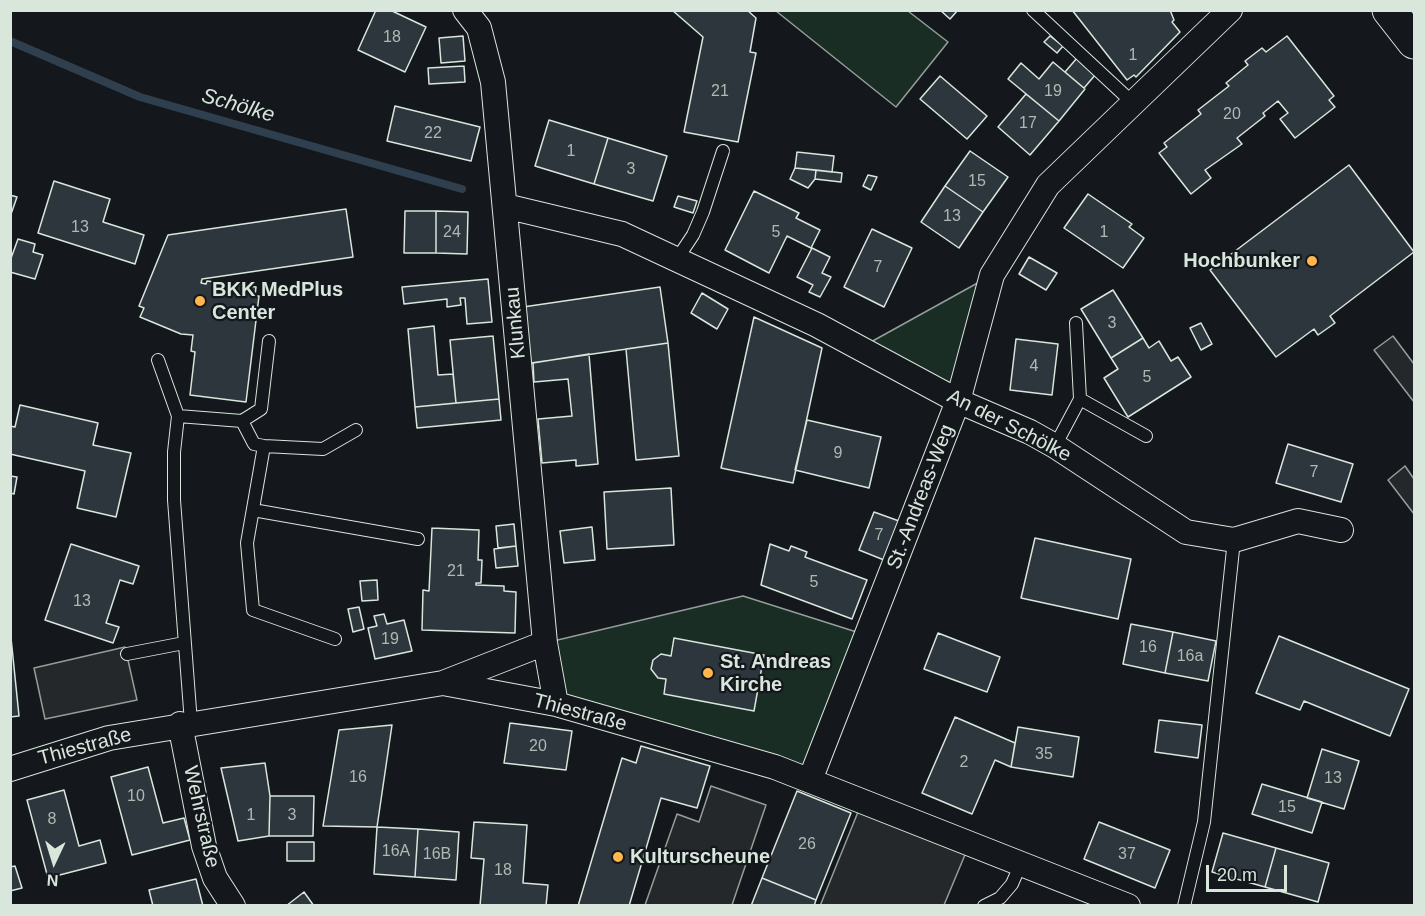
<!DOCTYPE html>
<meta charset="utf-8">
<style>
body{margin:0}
#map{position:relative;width:1425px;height:916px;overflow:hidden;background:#14181c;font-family:Arial,sans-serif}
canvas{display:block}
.frame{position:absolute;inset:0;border:12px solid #d8e6dc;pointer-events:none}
.north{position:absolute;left:24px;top:832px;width:60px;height:60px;-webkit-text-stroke:4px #14181c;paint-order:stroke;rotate:184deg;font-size:16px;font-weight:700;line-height:24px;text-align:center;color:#d8e6dc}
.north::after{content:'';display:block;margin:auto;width:21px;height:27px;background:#d8e6dc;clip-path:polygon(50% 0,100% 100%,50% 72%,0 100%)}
.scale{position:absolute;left:1206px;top:865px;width:81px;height:27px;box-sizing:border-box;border:3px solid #d8e6dc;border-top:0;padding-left:8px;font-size:18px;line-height:21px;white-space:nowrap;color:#d8e6dc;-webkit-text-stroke:4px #14181c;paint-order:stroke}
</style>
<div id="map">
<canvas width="1425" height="916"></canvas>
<div class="frame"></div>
<div class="north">N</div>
<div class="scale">20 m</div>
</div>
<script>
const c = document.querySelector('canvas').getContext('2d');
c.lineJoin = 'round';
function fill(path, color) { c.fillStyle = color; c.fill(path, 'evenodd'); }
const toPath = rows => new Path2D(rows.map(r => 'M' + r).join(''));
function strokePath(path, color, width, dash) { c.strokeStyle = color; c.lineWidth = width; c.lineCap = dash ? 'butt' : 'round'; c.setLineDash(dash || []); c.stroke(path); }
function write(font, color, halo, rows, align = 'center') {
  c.font = font + ' Arial,sans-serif'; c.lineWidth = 4.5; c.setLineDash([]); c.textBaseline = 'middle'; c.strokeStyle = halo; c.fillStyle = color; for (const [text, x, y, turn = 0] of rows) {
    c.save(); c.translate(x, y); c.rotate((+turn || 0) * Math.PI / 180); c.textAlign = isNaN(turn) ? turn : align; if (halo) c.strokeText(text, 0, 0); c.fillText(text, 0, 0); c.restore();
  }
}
const green = toPath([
 [776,11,908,11,948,42,896,107,776,11],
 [992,275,958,401,860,348,992,275],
 [743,596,866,635,810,780,556,704,545,643,743,596]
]);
fill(green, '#1a2d24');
strokePath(green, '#939e99', 1.5);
const parking = toPath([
 [1393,336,1414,364,1414,402,1374,350,1393,336],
 [1405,466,1414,479,1414,514,1388,480,1405,466],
 [125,647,137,700,45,719,34,668,125,647],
 [711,786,766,805,732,905,645,905,677,814,699,822,711,786],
 [860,807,967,850,944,905,820,906,860,807]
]);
fill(parking, '#24282b');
strokePath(parking, '#939e99', 1.5);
strokePath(toPath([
 [10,41,140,97,462,189]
]), '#2f3f4d', 8);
const building = toPath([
 [376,10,390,10,426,27,405,72,358,50,376,10],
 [672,10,747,10,756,18,750,52,756,53,738,142,684,132,703,37,672,10],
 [940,10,958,10,950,19,940,10],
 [1072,10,1170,10,1174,20,1172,22,1180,32,1136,77,1134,75,1127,80,1072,10],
 [463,36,465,61,441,63,439,38,463,36],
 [1050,36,1063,46,1057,53,1044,42,1050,36],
 [1287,36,1334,96,1329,100,1335,107,1295,138,1280,119,1288,113,1278,101,1263,113,1265,116,1237,138,1242,144,1205,170,1211,178,1191,194,1159,153,1167,147,1164,143,1201,114,1198,110,1229,86,1226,83,1248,65,1245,61,1262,48,1266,52,1287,36],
 [1077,58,1096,74,1084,88,1065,72,1077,58],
 [1053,62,1085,89,1059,121,1008,79,1021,63,1039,79,1053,62],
 [464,66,465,82,429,84,428,68,464,66],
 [940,76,987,116,967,139,920,99,940,76],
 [1026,94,1059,121,1030,155,998,127,1026,94],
 [395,106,480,127,471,161,387,141,395,106],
 [549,120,608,138,594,184,535,166,549,120],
 [608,138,667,156,653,201,594,184,608,138],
 [970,151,1008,177,983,212,945,186,970,151],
 [797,152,834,156,832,172,795,168,797,152],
 [1349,165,1414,252,1330,316,1335,323,1318,335,1314,329,1276,357,1210,270,1349,165],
 [795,168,816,170,815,179,808,188,790,179,795,168],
 [816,170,842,173,841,182,815,179,816,170],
 [868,175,877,177,871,190,863,186,868,175],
 [54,181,110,199,103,222,144,235,135,264,38,233,54,181],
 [945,186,983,212,959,248,921,222,945,186],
 [754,191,799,213,796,218,820,230,811,248,787,236,769,273,725,250,754,191],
 [1088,194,1132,224,1129,227,1144,238,1123,268,1064,228,1088,194],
 [10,195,17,197,10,217,10,195],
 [678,196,697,201,693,213,674,207,678,196],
 [346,209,353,257,202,279,201,283,206,284,207,281,256,287,255,296,259,296,246,402,190,395,195,352,191,351,193,335,181,334,140,317,144,308,139,306,168,235,346,209],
 [405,211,436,211,436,253,404,253,405,211],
 [436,211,468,212,467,254,436,253,436,211],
 [872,229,912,248,884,307,844,287,872,229],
 [18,239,35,244,33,252,43,255,35,279,10,272,10,261,18,239],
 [812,248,830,257,822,273,831,277,820,297,809,292,813,285,797,277,812,248],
 [1029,257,1057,273,1046,290,1019,274,1029,257],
 [488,279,492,322,467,324,465,298,460,298,461,305,447,307,447,299,404,304,402,287,488,279],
 [660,287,668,343,531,363,523,307,660,287],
 [1113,290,1143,338,1111,358,1081,309,1113,290],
 [702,293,728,309,717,329,691,313,702,293],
 [754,317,822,348,793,483,721,468,754,317],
 [1201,323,1212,344,1201,350,1190,328,1201,323],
 [434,326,438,375,453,374,456,403,415,407,408,329,434,326],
 [493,336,499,399,456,403,450,340,493,336],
 [1143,338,1149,348,1159,341,1171,361,1178,357,1191,377,1128,417,1104,378,1118,369,1111,358,1143,338],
 [1016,339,1058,344,1052,395,1010,390,1016,339],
 [668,343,679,456,636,460,626,349,668,343],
 [589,354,598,464,576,466,576,460,542,463,538,419,572,416,568,379,534,382,533,363,589,354],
 [499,399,501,420,417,428,415,407,499,399],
 [20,405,98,423,93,445,131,453,116,517,77,508,85,471,10,454,10,426,15,427,20,405],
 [807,420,881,437,869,488,795,470,807,420],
 [1288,444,1353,464,1341,502,1276,483,1288,444],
 [10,476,17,477,14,494,10,493,10,476],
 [671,488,674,545,607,549,604,492,671,488],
 [874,512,899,521,884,560,859,550,874,512],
 [514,524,516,546,498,548,496,526,514,524],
 [592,527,595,560,564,563,560,531,592,527],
 [432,528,479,530,478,560,482,560,481,583,476,583,476,585,504,586,504,591,516,592,515,633,422,630,423,590,429,591,432,528],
 [1035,538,1131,559,1118,619,1021,598,1035,538],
 [71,544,139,566,133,584,120,580,106,623,119,627,113,643,45,620,71,544],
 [770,544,789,551,791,546,807,552,805,557,867,580,852,619,761,585,770,544],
 [516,546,518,566,496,568,494,549,516,546],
 [377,580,378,600,362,601,360,581,377,580],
 [359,607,364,629,353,632,348,609,359,607],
 [384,614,387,624,404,620,412,651,375,659,368,628,377,626,374,616,384,614],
 [1131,624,1173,632,1165,673,1123,664,1131,624],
 [10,628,19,716,10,717,10,628],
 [1173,632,1216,641,1208,681,1165,673,1173,632],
 [938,633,1000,657,987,692,924,669,938,633],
 [1279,636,1409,689,1390,736,1304,701,1300,710,1256,693,1279,636],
 [674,638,764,655,754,711,664,694,666,679,658,678,651,669,653,660,661,654,671,656,674,638],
 [955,717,1015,743,1011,767,995,760,972,814,922,793,955,717],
 [1159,720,1202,725,1198,758,1155,752,1159,720],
 [510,723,572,731,566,770,504,763,510,723],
 [392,725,377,827,323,826,339,730,392,725],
 [1018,727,1079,737,1073,777,1011,767,1018,727],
 [641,746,710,766,697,808,661,798,629,906,578,906,622,758,636,763,641,746],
 [1322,749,1359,761,1344,809,1307,798,1322,749],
 [265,763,270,796,269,836,238,841,221,768,265,763],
 [148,767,163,823,184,818,190,840,132,855,111,777,148,767],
 [1262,784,1322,802,1312,833,1252,814,1262,784],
 [64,790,79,846,100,840,106,863,48,878,27,800,64,790],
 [797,791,851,813,816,900,762,878,797,791],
 [270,796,314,796,313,836,269,836,270,796],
 [474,822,527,825,523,883,548,885,546,906,480,906,484,859,471,858,474,822],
 [1099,822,1170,850,1155,888,1084,859,1099,822],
 [377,827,418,829,415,877,374,874,377,827],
 [418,829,459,832,456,880,415,877,418,829],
 [1223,833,1276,848,1265,887,1212,872,1223,833],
 [287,842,314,842,314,861,287,861,287,842],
 [1276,848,1329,863,1318,902,1265,887,1276,848],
 [15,866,22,888,10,891,10,867,15,866],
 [762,878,816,900,814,906,751,906,762,878],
 [196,879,203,906,153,906,149,890,196,879],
 [304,892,314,906,286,906,304,892]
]);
fill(building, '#2c363c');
strokePath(building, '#d8e6dc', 1.5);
const lane = toPath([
 [1033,10,1133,103],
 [677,259,693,235,703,212,723,151],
 [158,360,178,416,174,452,174,500,191,723],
 [1080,399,1146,436],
 [178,416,242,421,254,444,264,446,323,449,356,430],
 [242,421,261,409,269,341],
 [264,446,247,543,253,610,335,639],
 [1055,446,1080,399,1076,323],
 [253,510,418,539],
 [127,654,184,643],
 [984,906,1000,898,1012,884,1021,863],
 [1184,906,1204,822,1234,540]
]);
const street = toPath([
 [465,10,479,28,493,82,545,643,556,704],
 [505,206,622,234,817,325,958,401,1030,432,1055,446,1186,532,1234,540,1298,521,1341,530],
 [443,683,545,643],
 [180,724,204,846,215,878,233,906],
 [10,769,109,738,443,683,556,704,775,767,1128,906],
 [810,780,958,401,992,275,1048,185,1230,10]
]);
const secondary = toPath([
 [1389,10,1414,42]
]);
strokePath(lane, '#d8e6dc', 14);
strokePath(street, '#d8e6dc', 26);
strokePath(secondary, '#d8e6dc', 35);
strokePath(lane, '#14181c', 12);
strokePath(street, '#14181c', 24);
strokePath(secondary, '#14181c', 33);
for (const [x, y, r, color] of [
 [1312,261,6,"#ffb74d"],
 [200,301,6,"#ffb74d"],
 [708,673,6,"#ffb74d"],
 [618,857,6,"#ffb74d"]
]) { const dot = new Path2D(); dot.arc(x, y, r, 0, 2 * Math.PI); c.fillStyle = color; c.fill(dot); strokePath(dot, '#14181c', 2); }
write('16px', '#adbab4', null, [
 ["18",392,38],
 ["1",1133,56],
 ["21",720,92],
 ["19",1053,92],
 ["20",1232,115],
 ["17",1028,124],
 ["22",433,134],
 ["1",571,152],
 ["3",631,170],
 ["15",977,182],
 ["13",952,217],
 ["13",80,228],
 ["24",452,233],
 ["5",776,233],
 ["1",1104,233],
 ["7",878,268],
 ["3",1112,324],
 ["4",1034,367],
 ["5",1147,378],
 ["9",838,454],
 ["7",1314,473],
 ["7",879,536],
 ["21",456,572],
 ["5",814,583],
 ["13",82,602],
 ["19",390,640],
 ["16",1148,648],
 ["16a",1190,657],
 ["20",538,747],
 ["35",1044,755],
 ["2",964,763],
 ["16",358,778],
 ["13",1333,779],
 ["10",136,797],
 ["15",1287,808],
 ["1",251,816],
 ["3",292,816],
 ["8",52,820],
 ["26",807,845],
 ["16A",396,852],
 ["16B",437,855],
 ["37",1127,855],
 ["18",503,871]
]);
write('bold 20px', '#d8e6dc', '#14181c', [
 ["Hochbunker",1300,261,"right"],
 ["BKK MedPlus",212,290],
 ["Center",212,313],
 ["St. Andreas",720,662],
 ["Kirche",720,685],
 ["Kulturscheune",630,857]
], 'left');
write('20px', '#d8e6dc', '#14181c', [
 ["Klunkau",516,323,-95],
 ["An der Schölke",1009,426,27],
 ["St.-Andreas-Weg",921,497,-69],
 ["Thiestraße",580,713,15],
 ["Thiestraße",85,747,-15],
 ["Wehrstraße",201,817,77]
]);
write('italic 21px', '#d8e6dc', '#14181c', [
 ["Schölke",238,106,16]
]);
</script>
